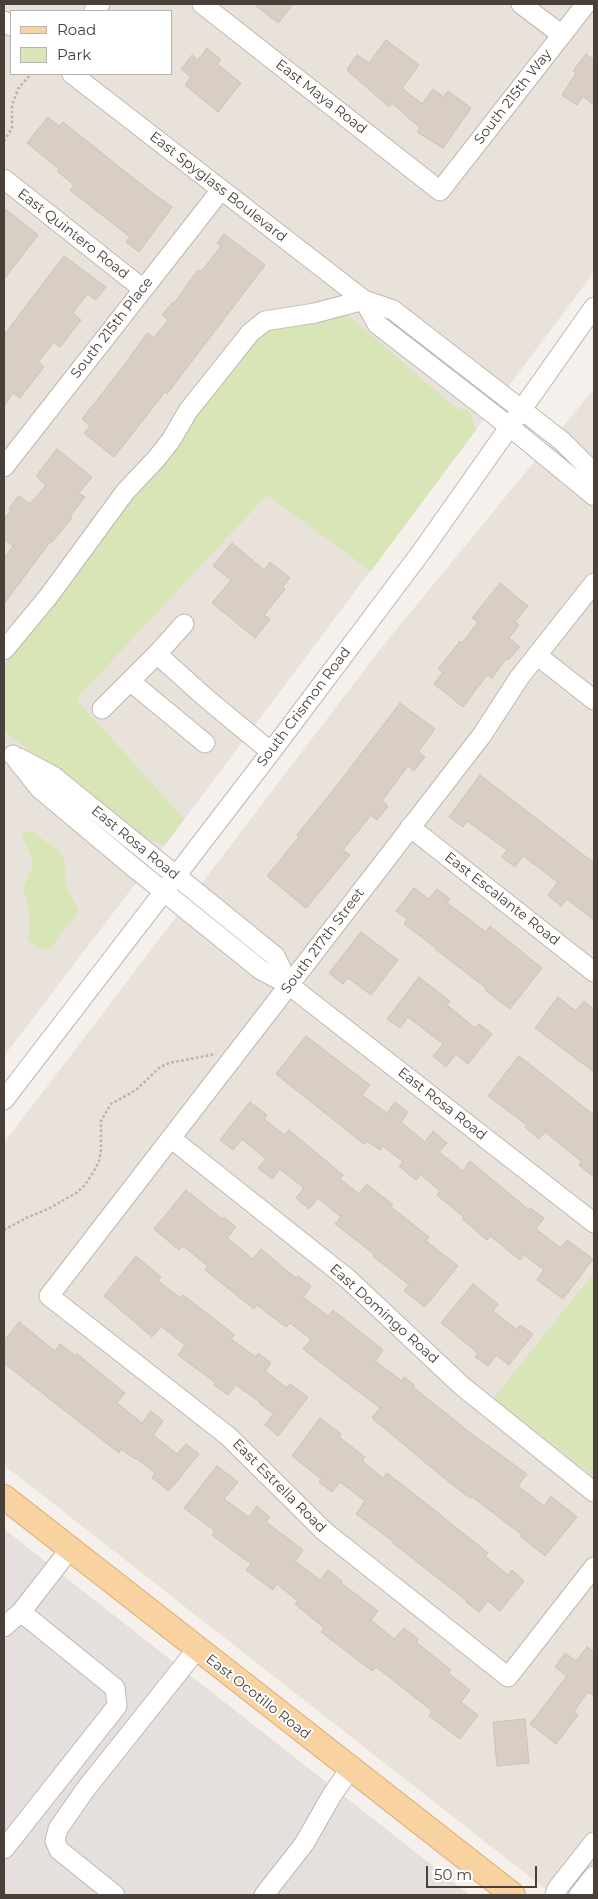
<!DOCTYPE html>
<style>
body{margin:0}
#map{position:relative;width:598px;height:1899px;overflow:hidden;background:#f5f0eb;font-family:Montserrat,sans-serif}
canvas{display:block}
.frame{position:absolute;inset:0;border:5px solid #494039;pointer-events:none}
.legend{position:absolute;left:10px;top:10px;width:162px;height:65px;box-sizing:border-box;background:#fff;border:1px solid #b6b3b0;margin:0;padding:6px 9px;list-style:none;font-size:15px;color:#494039}
.legend li{display:flex;align-items:center;gap:10px;height:25px}
.legend b{width:25px;border:1px solid #b6b3b0}
.scale{position:absolute;left:426px;top:1866px;width:111px;height:22px;box-sizing:border-box;border:2px solid #494039;border-top:0;padding-left:6px;font-size:15px;line-height:18px;white-space:nowrap;color:#494039;-webkit-text-stroke:4px #fff;paint-order:stroke}
</style>
<div id="map">
<canvas width="598" height="1899"></canvas>
<div class="frame"></div>
<ul class="legend">
<li><b style="height:6px;background:#f8d2a1"></b>Road</li>
<li><b style="height:14px;background:#d8e6b7"></b>Park</li>
</ul>
<div class="scale">50 m</div>
</div>
<script>
const c = document.querySelector('canvas').getContext('2d');
c.lineJoin = 'round';
function fill(path, color) { c.fillStyle = color; c.fill(path, 'evenodd'); }
const toPath = rows => new Path2D(rows.map(r => 'M' + r).join(''));
function strokePath(path, color, width, dash) { c.strokeStyle = color; c.lineWidth = width; c.lineCap = dash ? 'butt' : 'round'; c.setLineDash(dash || []); c.stroke(path); }
function write(font, color, halo, rows, align = 'center') {
  c.font = font + ' Montserrat,sans-serif'; c.lineWidth = 4; c.setLineDash([]); c.textBaseline = 'middle'; c.strokeStyle = halo; c.fillStyle = color; for (const [text, x, y, turn = 0] of rows) {
    c.save(); c.translate(x, y); c.rotate((+turn || 0) * Math.PI / 180); c.textAlign = isNaN(turn) ? turn : align; if (halo) c.strokeText(text, 0, 0); c.fillText(text, 0, 0); c.restore();
  }
}
fill(toPath([
 [4,4,594,4,594,272,165,845,4,1056],
 [11,11,171,11,171,74,11,74],
 [594,389,594,1895,553,1895,4,1465,4,1143,378,652]
]), '#e8e2da');
fill(toPath([
 [4,1529,470,1895,4,1895]
]), '#e5e0dd');
fill(toPath([
 [344,312,456,408,469,411,476,430,371,571,267,495,76,699,184,819,165,845,143,839,4,731,4,666,137,491,174,452,197,411,264,329],
 [31,831,58,850,64,858,66,887,79,911,49,950,36,947,28,940,30,920,28,904,23,890,32,867,32,857,22,837,24,832],
 [594,1273,594,1477,494,1398]
]), '#d8e6b7');
const building = toPath([
 [254,4,293,4,278,23,254,4],
 [386,40,419,65,402,88,422,104,433,89,444,97,448,91,471,108,443,148,417,132,420,128,392,103,389,107,347,70,357,55,369,63,386,40],
 [207,48,221,60,217,64,241,83,218,112,185,85,191,77,181,69,192,55,198,60,207,48],
 [586,54,594,60,594,105,583,96,577,105,562,95,576,73,573,71,586,54],
 [48,117,59,126,63,122,147,189,172,207,139,252,126,242,130,237,70,190,74,185,57,171,59,169,27,143,48,117],
 [4,208,38,235,4,279,4,208],
 [224,234,265,265,167,394,165,392,114,457,84,433,90,426,82,419,126,363,147,333,154,338,168,320,162,315,173,302,174,303,198,270,201,272,221,246,217,243,224,234],
 [64,256,106,287,96,300,87,294,73,313,81,320,60,347,54,342,38,362,44,367,20,398,13,393,4,406,4,335,64,256],
 [57,449,92,477,79,493,85,497,70,516,72,518,51,543,50,542,4,604,4,558,13,546,4,539,4,519,11,510,9,508,19,496,30,504,46,485,36,476,57,449],
 [232,543,264,570,270,562,290,578,283,587,285,589,264,615,270,619,255,638,212,603,231,580,213,566,232,543],
 [500,583,528,606,515,622,519,625,509,638,520,647,508,660,506,659,492,678,487,675,463,707,434,684,443,672,438,669,460,641,462,643,478,622,472,618,500,583],
 [400,703,435,729,418,752,425,757,414,771,408,766,382,801,388,806,377,820,371,815,343,850,350,855,306,908,267,876,299,837,297,835,335,788,400,703],
 [480,775,594,863,594,920,567,899,561,906,548,895,558,882,523,856,515,867,502,857,507,850,467,821,463,827,449,817,480,775],
 [414,888,429,899,437,889,450,899,447,903,486,932,490,926,542,968,510,1009,485,990,486,988,435,949,436,948,404,924,407,919,396,911,414,888],
 [361,932,398,960,371,995,348,978,343,984,329,973,361,932],
 [419,977,450,1001,447,1005,475,1028,479,1024,492,1034,468,1064,456,1054,446,1067,433,1056,443,1044,408,1017,400,1028,387,1019,419,977],
 [558,997,576,1011,584,1001,594,1009,594,1072,535,1028,558,997],
 [306,1036,370,1085,362,1095,387,1113,395,1102,408,1112,401,1122,425,1142,433,1131,447,1143,439,1152,463,1171,470,1161,529,1210,530,1208,544,1218,536,1229,561,1248,567,1240,593,1259,563,1299,537,1280,544,1270,524,1255,520,1260,490,1236,487,1240,462,1219,464,1217,437,1195,440,1191,421,1175,416,1180,399,1166,403,1162,383,1146,380,1150,367,1141,364,1144,276,1074,306,1036],
 [519,1056,594,1115,594,1177,579,1165,581,1161,545,1132,539,1139,525,1127,527,1125,488,1096,519,1056],
 [250,1102,267,1115,264,1119,284,1135,289,1130,343,1175,340,1179,359,1194,367,1184,393,1205,391,1207,429,1237,426,1241,458,1266,425,1307,404,1291,409,1285,373,1256,374,1254,335,1224,341,1217,318,1198,309,1209,296,1198,304,1188,280,1169,272,1179,258,1168,266,1159,242,1139,233,1150,220,1140,250,1102],
 [186,1190,222,1219,224,1217,236,1227,227,1238,253,1259,261,1249,296,1278,298,1276,311,1286,303,1297,328,1316,333,1310,383,1350,375,1361,402,1381,404,1377,414,1385,413,1387,473,1435,527,1474,518,1486,544,1506,551,1496,577,1517,545,1556,520,1536,521,1534,472,1497,470,1498,444,1478,372,1418,380,1408,303,1349,311,1339,290,1323,286,1327,257,1305,254,1309,205,1270,208,1266,183,1246,179,1250,154,1229,186,1190],
 [136,1256,161,1277,158,1281,180,1298,183,1295,204,1311,235,1335,231,1339,256,1357,258,1353,271,1363,265,1371,287,1388,290,1384,308,1397,278,1436,265,1425,273,1414,259,1403,260,1402,236,1385,228,1395,214,1385,216,1383,178,1355,185,1345,161,1326,152,1337,104,1296,136,1256],
 [473,1284,498,1304,493,1311,516,1329,520,1325,533,1334,509,1365,496,1355,488,1366,475,1357,478,1353,441,1323,473,1284],
 [19,1322,55,1351,60,1344,76,1356,77,1354,125,1393,117,1403,142,1423,151,1411,163,1421,153,1435,177,1454,186,1444,199,1454,169,1491,152,1478,155,1473,136,1458,135,1459,121,1449,119,1453,4,1363,4,1341,19,1322],
 [320,1418,341,1434,339,1437,365,1457,362,1461,383,1478,387,1473,413,1493,488,1553,485,1556,508,1575,512,1570,524,1581,500,1611,488,1601,479,1612,466,1602,467,1601,393,1543,394,1542,356,1514,365,1501,340,1482,332,1492,319,1482,321,1479,292,1456,320,1418],
 [217,1466,238,1482,224,1499,249,1517,257,1506,270,1517,266,1522,303,1550,295,1561,320,1580,328,1570,342,1581,341,1583,378,1611,371,1620,394,1639,404,1628,418,1639,416,1642,451,1670,448,1673,470,1690,461,1702,478,1715,460,1739,429,1716,432,1711,388,1676,376,1667,372,1671,321,1632,324,1628,295,1604,298,1601,277,1584,273,1590,246,1570,251,1564,212,1535,215,1531,184,1508,217,1466],
 [587,1647,594,1652,594,1696,588,1692,574,1711,578,1715,556,1744,530,1724,567,1676,555,1667,565,1653,576,1661,587,1647],
 [525,1719,529,1763,497,1766,493,1722,525,1719]
]);
fill(building, '#d9cec4');
strokePath(building, '#d0c1b5', 1);
const minor = toPath([
 [202,4,440,191,586,4],
 [521,4,562,35],
 [94,11,100,4],
 [4,21,11,26],
 [72,74,364,300,393,310,562,441,594,473],
 [4,179,143,289],
 [364,300,377,324,510,427,594,496],
 [4,467,221,190],
 [594,583,519,678,482,735,49,1296,228,1436,324,1531,508,1677,594,1567],
 [4,650,48,597,125,492,157,458,171,440,188,411,250,333,265,321,315,313,364,300],
 [157,654,184,624],
 [538,656,594,700],
 [131,682,205,743],
 [102,709,157,654,207,699,271,752],
 [13,755,40,789,132,866,261,970,289,985,594,1223],
 [19,758,53,776,275,956,289,985],
 [410,827,594,972],
 [4,1100,271,752,422,551,594,307],
 [172,1139,348,1279,462,1386,594,1492],
 [4,1627,21,1612,70,1549],
 [4,1849,117,1706,115,1688,21,1612],
 [115,1895,59,1850,55,1841,58,1829,85,1790,197,1649],
 [264,1895,304,1844,332,1795,350,1769],
 [555,1895,557,1889,594,1842],
 [579,1895,594,1876]
]);
const major = toPath([
 [4,1497,513,1895]
]);
strokePath(minor, '#c0b7ae', 21);
strokePath(major, '#ddac71', 26);
strokePath(toPath([
 [4,141,12,128,12,106,18,89,31,74],
 [4,1230,26,1218,48,1209,76,1193,85,1185,94,1171,99,1161,101,1150,101,1121,111,1104,136,1090,160,1067,169,1063,216,1054]
]), '#c1b0a0', 2.5, [2.5, 2.5]);
strokePath(minor, '#fff', 19);
strokePath(major, '#f8d2a1', 24);
write('14px', '#494039', '#fff', [
 ["East Maya Road",321,97,38],
 ["South 215th Way",513,97,-52],
 ["East Spyglass Boulevard",218,187,38],
 ["East Quintero Road",73,234,38],
 ["South 215th Place",112,328,-52],
 ["South Crismon Road",304,707,-53],
 ["East Rosa Road",135,843,39],
 ["East Escalante Road",502,899,38],
 ["South 217th Street",323,941,-53],
 ["East Rosa Road",442,1104,38],
 ["East Domingo Road",384,1314,42],
 ["East Estrella Road",279,1486,45],
 ["East Ocotillo Road",258,1697,38]
]);
</script>
